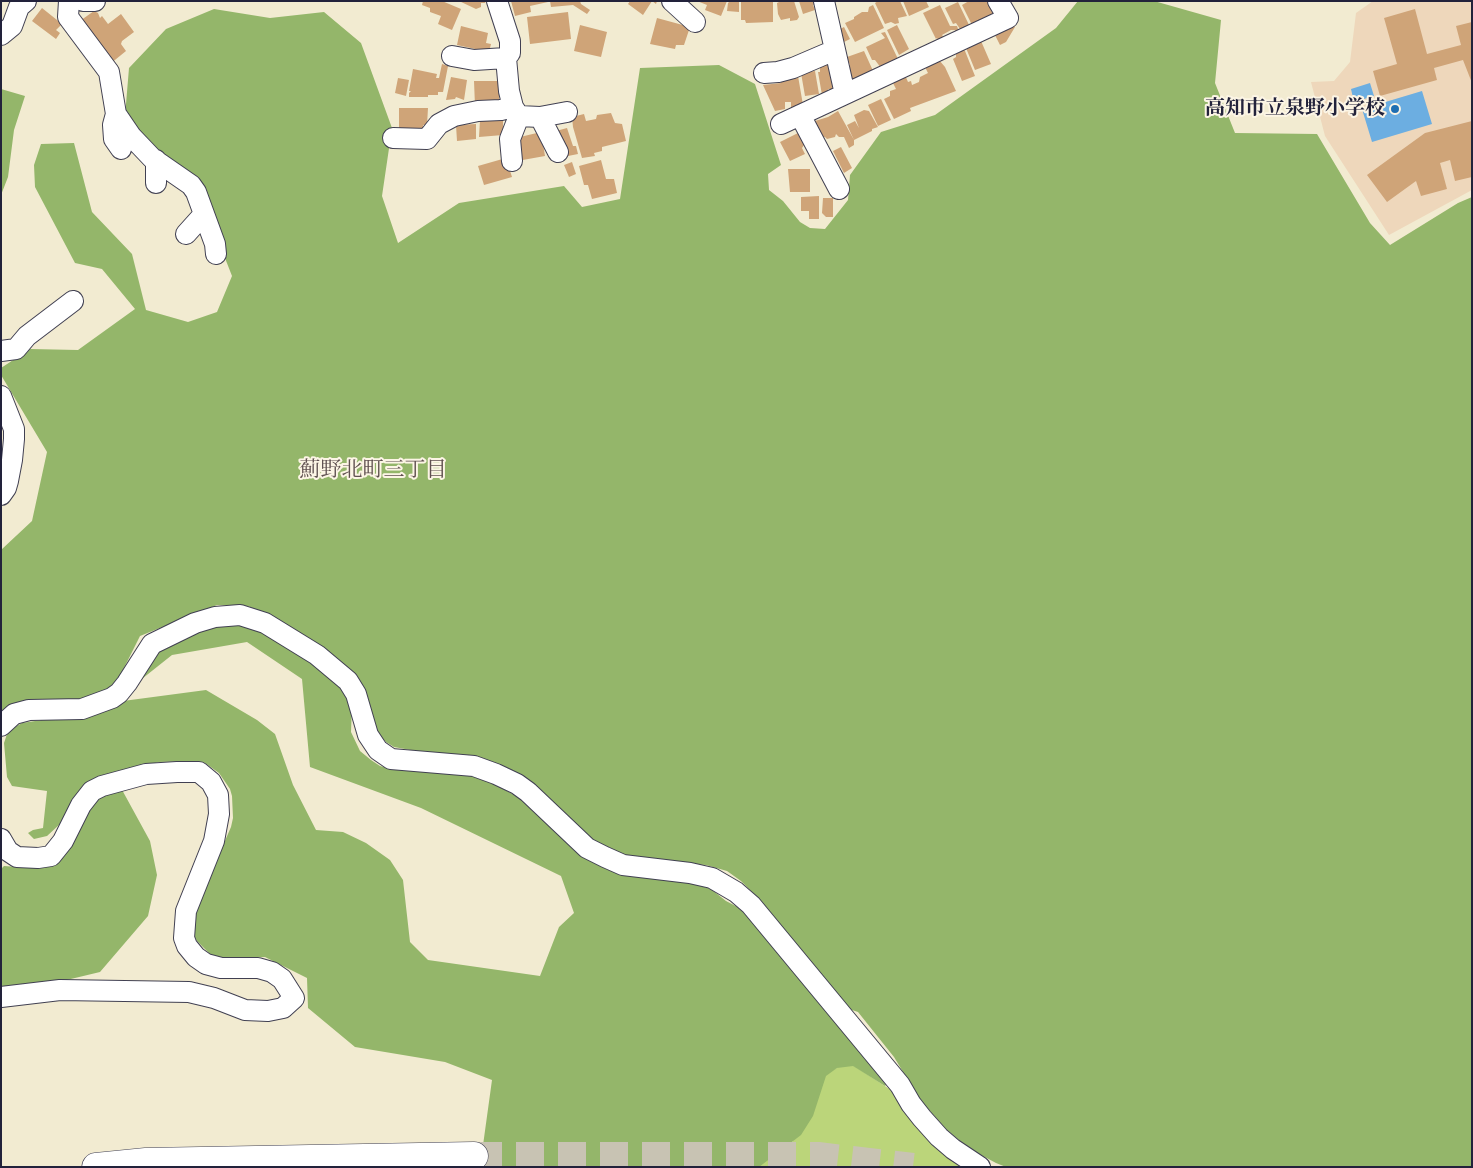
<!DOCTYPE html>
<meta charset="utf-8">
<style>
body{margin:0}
#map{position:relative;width:1473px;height:1168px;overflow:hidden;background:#f2ebd1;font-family:"Libre Bodoni",serif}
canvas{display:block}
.frame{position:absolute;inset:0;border:2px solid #22223b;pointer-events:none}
</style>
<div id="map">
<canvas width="1473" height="1168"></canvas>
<div class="frame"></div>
</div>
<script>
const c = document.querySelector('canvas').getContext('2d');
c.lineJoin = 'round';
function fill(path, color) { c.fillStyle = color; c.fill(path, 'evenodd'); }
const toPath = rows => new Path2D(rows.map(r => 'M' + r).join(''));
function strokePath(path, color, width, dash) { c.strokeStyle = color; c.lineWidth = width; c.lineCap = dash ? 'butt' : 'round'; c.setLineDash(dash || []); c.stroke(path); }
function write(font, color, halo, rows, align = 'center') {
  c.font = font + ' "Libre Bodoni","Noto Serif JP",serif'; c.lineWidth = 4; c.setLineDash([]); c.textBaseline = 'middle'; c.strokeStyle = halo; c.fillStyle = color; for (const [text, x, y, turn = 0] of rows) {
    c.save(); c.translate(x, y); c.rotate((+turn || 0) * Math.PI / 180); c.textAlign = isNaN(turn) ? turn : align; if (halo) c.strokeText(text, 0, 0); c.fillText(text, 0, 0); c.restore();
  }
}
fill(toPath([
 [1373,1,1472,1,1472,190,1389,235,1325,136,1311,82,1334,81,1350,62,1356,13]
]), '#eed7bb');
fill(toPath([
 [848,1062,891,1090,925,1137,964,1167,739,1167,746,1161,782,1159,813,1107,825,1074]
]), '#bbd57a');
fill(toPath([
 [1078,1,1154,1,1221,20,1215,83,1235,133,1317,134,1370,223,1390,245,1458,203,1472,197,1472,1167,1006,1167,996,1163,968,1148,946,1129,920,1100,894,1057,858,1012,846,1008,758,898,741,881,727,871,706,865,633,860,589,838,495,763,442,753,416,751,394,747,386,742,378,733,373,719,268,615,248,606,217,605,140,636,117,682,107,690,81,699,4,710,1,712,1,550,32,521,47,452,1,375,1,368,30,349,78,350,135,309,102,269,75,263,35,187,34,165,41,144,74,143,92,212,132,254,146,310,188,322,217,312,232,276,207,212,125,116,129,68,166,29,214,9,270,18,324,12,361,43,392,128,382,196,398,243,459,203,564,186,582,207,620,199,640,68,719,65,755,84,781,165,768,174,769,190,783,201,800,222,810,228,825,229,848,200,850,175,881,132,935,115,1056,28],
 [1,89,25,96,14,130,8,177,1,195],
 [213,626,250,626,279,640,322,669,343,688,352,706,351,732,360,751,371,760,380,766,391,769,429,768,479,776,500,787,521,799,584,856,606,869,622,873,678,879,711,889,726,901,749,913,889,1081,885,1086,853,1066,837,1068,826,1076,813,1116,801,1135,759,1167,480,1167,492,1080,445,1062,355,1047,308,1008,307,978,265,957,220,958,210,954,197,941,193,935,194,912,231,827,233,818,232,796,230,789,219,773,205,763,196,761,159,762,95,779,83,788,60,824,47,836,34,839,28,833,33,830,43,828,47,791,12,786,7,777,4,743,7,734,13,728,22,723,94,712,123,701,206,690,257,720,275,734,293,785,316,830,343,832,366,843,390,860,403,880,410,942,428,960,540,976,559,927,574,913,561,876,421,808,310,767,302,679,247,642,172,655,138,682,160,649],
 [121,788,150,841,157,875,148,916,100,972,29,989,1,987,1,869,4,866,32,868,58,860,73,844,82,818,92,801]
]), '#94b66a');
fill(toPath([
 [1370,83,1374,96,1354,102,1351,89],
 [1422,91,1432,124,1372,142,1362,109]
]), '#6caee1');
fill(toPath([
 [423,1,442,1,461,9,452,30,438,24,441,16,430,12,430,8,422,5],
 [459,1,486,1,485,3,481,3,481,7,476,9],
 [511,1,547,1,548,2,530,6,531,12,515,16],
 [550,1,580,1,581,4,590,10,587,14,573,5,551,7],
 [630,1,657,1,656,4,652,1,643,15,628,4],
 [697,1,727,1,721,16,705,10,707,5],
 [730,1,739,1,739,12,727,11,728,3],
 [741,1,773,1,773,22,746,23,745,20,741,20],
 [781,1,794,1,799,17,797,20,790,21,790,18,781,20,778,14,777,3],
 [799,1,814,1,815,4,813,5,815,10,803,14],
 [878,1,900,1,907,16,898,18,899,23,895,24,891,22,885,24,875,3],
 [903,1,926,1,929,7,909,16],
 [969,1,990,1,996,13,972,25,962,5],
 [958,2,970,27,960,29,956,23,953,24,945,8],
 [873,5,884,28,855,42,845,23,854,19,854,17,862,12,868,12,869,7],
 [940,5,950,26,957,26,959,32,956,33,955,30,951,30,942,35,945,39,939,42,937,38,936,39,923,13],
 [42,8,62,24,56,30,60,33,56,39,32,21],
 [1415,9,1427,54,1461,45,1456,26,1472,22,1472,83,1463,60,1434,68,1437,80,1380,96,1373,71,1397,64,1384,18],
 [94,11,98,13,100,18,102,16,108,24,121,14,134,32,122,41,121,44,126,51,110,64,77,23],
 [568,12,571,39,530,44,527,17],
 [657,18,690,27,684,45,676,45,675,49,650,44],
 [1012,23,1015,27,1006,42,1000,45,994,33],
 [580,25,607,32,601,57,574,51],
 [897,25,909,49,899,55,887,30],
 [461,26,488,33,486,43,491,44,489,52,457,45],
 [844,27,850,39,844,42,838,30],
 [885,32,898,59,881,68,875,60,872,60,866,47,885,38,881,33],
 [981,41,991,64,975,70,966,48],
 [962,47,965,51,975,76,962,81,953,59,956,57,956,51],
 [864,51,874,73,852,81,847,67,850,65,847,57],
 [939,60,945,67,956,91,910,108,911,111,894,119,884,99,890,96,890,91,896,89,892,81,905,75,908,82,911,81,912,85,919,82,920,77,928,73,925,67],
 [442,64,448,66,443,92,438,92,438,95,428,95,428,97,409,97,409,93,411,91,409,91,413,69,437,74,436,78,439,78],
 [829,64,833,89,828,89,829,94,822,95,818,72,820,72,820,66],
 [815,71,819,94,805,96,801,73],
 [798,76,803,105,797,108,791,107,791,102,785,102,785,109,775,111,763,85,781,83,781,79],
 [451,77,467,80,464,100,456,97,455,99,446,100],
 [398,78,409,80,406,96,395,93],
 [474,81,500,81,499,101,475,106],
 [881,99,891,120,878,126,868,105],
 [399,108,428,108,427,125,423,125,423,128,399,128],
 [864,110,869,111,878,127,872,129,872,131,854,140,847,125,855,121,859,128,854,115],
 [838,111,854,140,854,145,849,148,844,137,839,137,836,134,835,137,827,139,825,137,822,137,815,121,828,117],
 [611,113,615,123,622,124,626,141,602,147,602,151,594,153,595,156,582,158,573,127,572,117,584,114,586,121,596,119,597,115],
 [503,119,503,135,479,137,480,120],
 [1472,121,1472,177,1455,181,1450,160,1440,163,1447,189,1421,196,1416,181,1387,202,1367,175,1425,133],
 [476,124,476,139,457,141,456,125],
 [567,128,573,146,576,146,578,154,568,156,568,147,560,149,556,131],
 [541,132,545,156,517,161,520,137],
 [798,133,804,145,802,148,805,154,790,161,780,142],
 [841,147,852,168,844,173,833,151],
 [506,158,512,177,484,185,478,166],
 [601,160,606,179,614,179,617,193,592,199,588,185,584,185,579,166],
 [572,162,576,174,569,177,564,165],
 [788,169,810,169,810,192,790,192],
 [819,196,819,219,809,219,809,211,801,211,801,197],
 [823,198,833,198,833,217,826,217,822,213]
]), '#cfa478');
strokePath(toPath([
 [474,1156,818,1156,913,1167]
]), '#c8c3b3', 28, [28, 14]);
const street = toPath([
 [69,1,68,17,109,72,116,114,131,136,152,158,191,185,196,192,215,244,216,254],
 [83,1,95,1],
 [497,1,510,41,510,53,506,58,509,91,513,107,519,116,540,117,558,152],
 [672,1,695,22],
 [824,1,845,94],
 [1,35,12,26,19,7,26,1],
 [452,56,474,60,506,58],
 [764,73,778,72,793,68,835,50],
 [116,114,113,125,114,139,121,149],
 [800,115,839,189],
 [540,117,567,112],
 [781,124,1008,18,998,1],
 [393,138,427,139,439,124,454,116,478,111,501,110,513,107],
 [156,160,156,183],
 [512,161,510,139,519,116],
 [186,234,204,214],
 [1,351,16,349,27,336,73,301],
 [1,396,14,429,14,439,12,460,8,481,6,488,1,495],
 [1,726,14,714,29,710,82,709,112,698,119,693,127,683,152,644,195,623,215,617,240,615,265,623,317,655,348,681,356,694,368,735,378,750,391,759,474,766,496,774,517,784,528,792,587,848,605,857,623,865,690,873,712,878,736,892,751,905,900,1085,911,1104,922,1118,939,1137,953,1149,980,1167],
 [1,839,8,851,17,857,38,858,51,856,63,841,81,805,92,791,102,786,146,774,177,772,199,772,211,782,218,795,219,814,214,841,186,911,184,938,187,946,196,957,206,964,221,968,258,968,272,972,282,979,294,998,283,1008,268,1011,245,1010,214,998,189,992,60,990,1,997]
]);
const highway = toPath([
 [96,1167,146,1162,474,1156]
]);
strokePath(street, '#414052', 22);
strokePath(highway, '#414052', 29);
strokePath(street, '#fff', 20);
strokePath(highway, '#fff', 28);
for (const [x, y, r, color] of [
 [1395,109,5,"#1f6fb2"]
]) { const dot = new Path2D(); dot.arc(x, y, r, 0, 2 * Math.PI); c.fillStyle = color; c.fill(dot); strokePath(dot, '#fcf5e5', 2); }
write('bold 20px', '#22223b', '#fcf5e5', [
 ["高知市立泉野小学校",1385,109]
], 'right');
write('21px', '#5f5050', '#fcf5e5', [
 ["薊野北町三丁目",373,471]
]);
</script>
